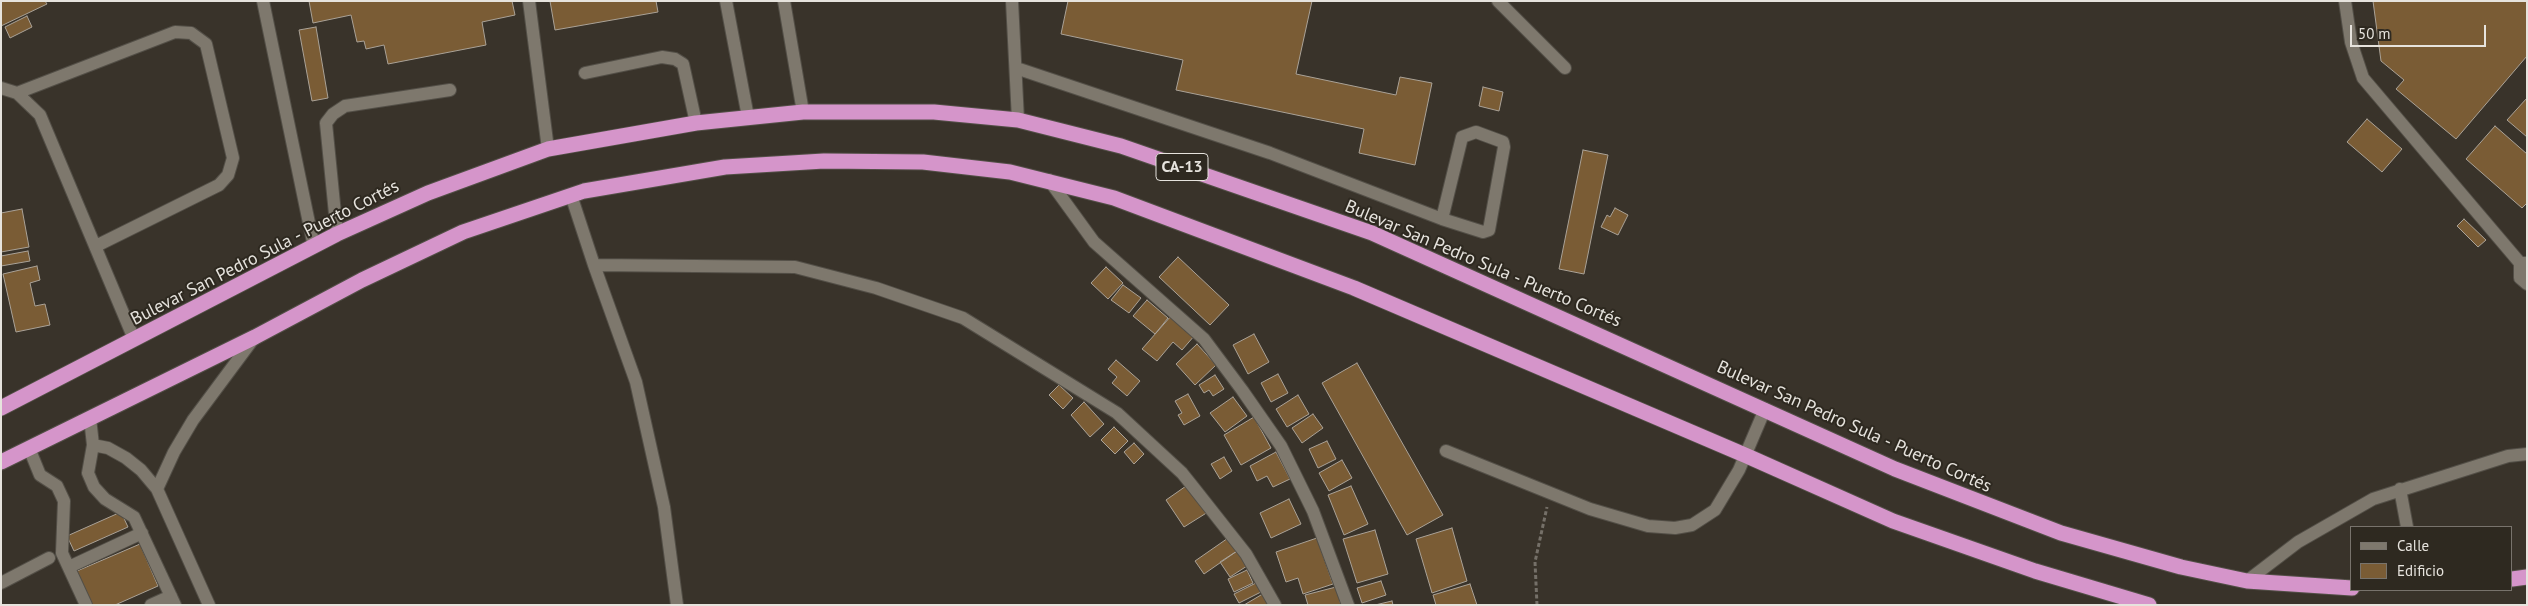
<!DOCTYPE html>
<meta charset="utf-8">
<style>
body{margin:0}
#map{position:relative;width:2528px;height:606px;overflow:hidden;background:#39332a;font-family:"PT Sans",sans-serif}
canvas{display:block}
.frame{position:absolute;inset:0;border:2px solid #e6e3dd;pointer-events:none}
.legend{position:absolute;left:2350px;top:526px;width:162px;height:65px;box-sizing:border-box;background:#2e2920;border:1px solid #78736c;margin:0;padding:6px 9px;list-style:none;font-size:15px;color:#e6e3dd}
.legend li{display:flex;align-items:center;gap:10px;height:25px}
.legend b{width:25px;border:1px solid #78736c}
.scale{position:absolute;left:2350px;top:25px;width:136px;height:22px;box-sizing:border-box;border:2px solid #e6e3dd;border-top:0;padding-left:6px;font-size:15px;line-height:18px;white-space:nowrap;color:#e6e3dd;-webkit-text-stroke:4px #2e2920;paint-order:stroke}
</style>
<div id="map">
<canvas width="2528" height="606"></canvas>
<div class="frame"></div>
<ul class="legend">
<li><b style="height:6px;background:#7e786d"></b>Calle</li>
<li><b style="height:14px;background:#7a5c35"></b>Edificio</li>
</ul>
<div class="scale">50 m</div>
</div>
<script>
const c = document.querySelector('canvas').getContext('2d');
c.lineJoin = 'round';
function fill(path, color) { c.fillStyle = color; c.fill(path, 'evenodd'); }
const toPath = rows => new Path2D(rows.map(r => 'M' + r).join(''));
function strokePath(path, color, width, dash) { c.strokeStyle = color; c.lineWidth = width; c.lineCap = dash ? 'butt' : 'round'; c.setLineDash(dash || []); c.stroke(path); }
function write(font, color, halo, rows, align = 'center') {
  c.font = font + ' "PT Sans",sans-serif'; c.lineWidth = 4; c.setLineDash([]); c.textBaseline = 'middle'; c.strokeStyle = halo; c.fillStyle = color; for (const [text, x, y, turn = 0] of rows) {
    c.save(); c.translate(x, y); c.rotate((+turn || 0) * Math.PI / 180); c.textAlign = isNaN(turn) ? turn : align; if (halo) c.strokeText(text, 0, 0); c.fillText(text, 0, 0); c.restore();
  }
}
const building = toPath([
 [1,1,45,1,47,4,1,26,1,1],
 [309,1,512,1,515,15,482,22,486,45,388,64,384,45,366,49,364,41,357,42,351,15,313,23,309,1],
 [550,1,656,1,658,12,555,30,550,1],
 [1068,1,1312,1,1296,74,1396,95,1400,77,1432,83,1415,165,1359,153,1364,129,1176,90,1183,60,1061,34,1068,1],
 [2373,1,2527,1,2527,56,2456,139,2396,89,2404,80,2381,61,2373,1],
 [27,16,32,27,10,38,5,27,27,16],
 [316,27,328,98,312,101,299,30,316,27],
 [1483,87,1503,92,1499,111,1479,106,1483,87],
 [2527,98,2527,137,2507,120,2527,98],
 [2367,119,2402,149,2382,172,2347,142,2367,119],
 [2495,126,2527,154,2527,203,2522,208,2466,159,2495,126],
 [1583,150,1608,155,1584,274,1559,269,1583,150],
 [1615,208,1628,215,1618,235,1601,227,1607,215,1610,217,1615,208],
 [22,209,29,247,1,252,1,213,22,209],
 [2464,219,2486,240,2478,247,2457,226,2464,219],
 [28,251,30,261,1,266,1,256,28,251],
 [1178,257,1229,305,1210,325,1159,277,1178,257],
 [37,266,40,280,30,283,35,306,45,304,50,325,16,332,3,274,37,266],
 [1106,267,1123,283,1108,299,1091,283,1106,267],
 [1123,285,1141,298,1129,313,1111,300,1123,285],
 [1147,300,1168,318,1155,334,1133,316,1147,300],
 [1171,316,1195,335,1182,350,1173,342,1157,361,1142,349,1171,316],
 [1254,334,1269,362,1248,374,1233,345,1254,334],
 [1197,344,1216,365,1195,385,1176,364,1197,344],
 [1116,360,1140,381,1127,396,1112,383,1117,377,1108,369,1116,360],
 [1357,363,1443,515,1407,535,1322,383,1357,363],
 [1278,374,1288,393,1271,402,1261,383,1278,374],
 [1215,375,1224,389,1213,396,1209,390,1204,393,1199,385,1215,375],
 [1059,385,1073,398,1063,409,1049,395,1059,385],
 [1188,394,1200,416,1184,425,1178,415,1182,413,1175,401,1188,394],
 [1298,395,1309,414,1287,427,1276,409,1298,395],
 [1233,397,1247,416,1225,432,1210,413,1233,397],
 [1084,402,1104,424,1090,437,1071,415,1084,402],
 [1313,414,1323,428,1302,443,1292,428,1313,414],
 [1254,417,1271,448,1241,465,1224,435,1254,417],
 [1114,427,1128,441,1115,454,1101,440,1114,427],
 [1327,441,1336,459,1318,468,1309,449,1327,441],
 [1134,443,1144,454,1134,464,1124,452,1134,443],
 [1276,452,1290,479,1273,487,1267,476,1257,481,1250,466,1276,452],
 [1224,457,1232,471,1220,479,1211,464,1224,457],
 [1342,460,1352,478,1329,491,1319,473,1342,460],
 [1189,484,1208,512,1184,527,1166,500,1189,484],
 [1351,486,1368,524,1344,535,1328,495,1351,486],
 [1289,499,1301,524,1271,538,1260,513,1289,499],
 [121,512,128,527,74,551,67,536,121,512],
 [1452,528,1467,581,1432,593,1416,539,1452,528],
 [1375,530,1388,574,1357,583,1343,539,1375,530],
 [1231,536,1240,549,1204,574,1195,561,1231,536],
 [1317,538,1333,584,1303,594,1298,578,1286,582,1276,552,1317,538],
 [140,544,158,586,115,605,92,605,77,571,140,544],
 [1237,551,1247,566,1230,577,1220,562,1237,551],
 [1247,570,1253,583,1234,592,1228,579,1247,570],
 [1260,581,1265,590,1239,603,1234,594,1260,581],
 [1381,581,1386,595,1362,603,1357,588,1381,581],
 [1470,584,1477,605,1436,605,1433,595,1470,584],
 [1336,587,1341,605,1308,605,1305,595,1336,587],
 [1266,592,1273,605,1244,605,1266,592],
 [1392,601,1393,605,1375,605,1392,601]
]);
fill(building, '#7a5c35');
strokePath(building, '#aaa297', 1);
const minor = toPath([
 [263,1,314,247],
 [529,1,548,149],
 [726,1,748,117],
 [784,1,803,112],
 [1012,1,1018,120],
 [1498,1,1565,68],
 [2345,1,2351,42,2363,78,2520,263,2527,263],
 [1016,68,1270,153,1442,219,1483,232,1489,230,1504,147,1503,142,1476,132,1462,137,1442,219],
 [585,73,662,57,675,59,683,64,696,123],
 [1,88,17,93,40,115,134,339],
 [17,93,175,32,191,33,206,44,233,158,228,175,219,185,96,246],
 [1049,180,1094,242,1204,339,1242,390,1281,446,1313,511,1348,605],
 [571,195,594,265,795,267,876,288,963,318,1117,413,1182,473,1194,488,1246,554,1275,605],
 [337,234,326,123,333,114,345,106,450,90],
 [2520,263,2520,278,2527,284],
 [594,265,636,382,664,507,677,605],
 [90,418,93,445,88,473,94,487,105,499,134,517,175,605],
 [93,445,108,448,126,458,141,470,157,489,209,605],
 [29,448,40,475,57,486,64,501,62,553,86,605],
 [1446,451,1590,509,1648,526,1675,528,1692,525,1715,510,1739,470,1765,409],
 [157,489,174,452,193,420,254,338],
 [2400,489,2407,527],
 [69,567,142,533],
 [2247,581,2298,542,2373,499,2508,456,2527,454],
 [1,583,49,558],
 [151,605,171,596]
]);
const highway = toPath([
 [1,408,337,234,428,193,548,149,696,123,803,112,934,112,1018,120,1121,146,1372,233,1895,469,2061,533,2181,567,2247,581,2352,588],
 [1,462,255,337,362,280,463,232,584,191,725,167,824,161,923,162,1010,172,1114,198,1354,288,1747,456,1893,521,2035,571,2149,605],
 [2512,579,2527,577]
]);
strokePath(minor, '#534f47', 14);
strokePath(highway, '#534f47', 17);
strokePath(toPath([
 [1537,605,1535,562,1547,507]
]), '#757068', 3, [4, 2.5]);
strokePath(minor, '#7e786d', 12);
strokePath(highway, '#d595ca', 15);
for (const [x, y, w] of [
 [1182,167,52]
]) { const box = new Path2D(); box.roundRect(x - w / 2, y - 13.5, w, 27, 4); c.fillStyle = '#2e2920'; c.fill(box); strokePath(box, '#e6e3dd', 1); }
write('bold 16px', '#e6e3dd', null, [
 ["CA-13",1182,167]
]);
write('18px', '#e6e3dd', '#2e2920', [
 ["Bulevar San Pedro Sula - Puerto Cortés",265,253,-27],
 ["Bulevar San Pedro Sula - Puerto Cortés",1483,264,23],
 ["Bulevar San Pedro Sula - Puerto Cortés",1854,427,24]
]);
</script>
